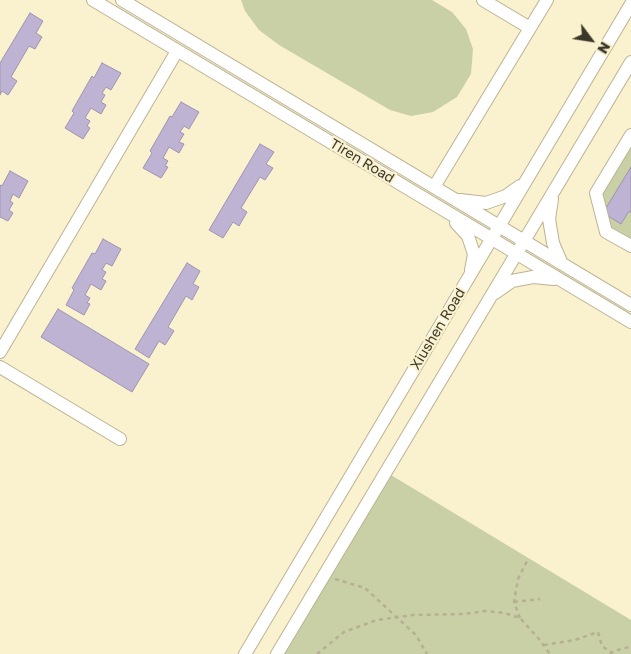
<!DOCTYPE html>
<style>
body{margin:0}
#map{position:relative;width:631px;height:654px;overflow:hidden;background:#faf1cf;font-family:"Golos Text",sans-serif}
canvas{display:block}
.north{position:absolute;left:566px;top:15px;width:50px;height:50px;-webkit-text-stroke:4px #faf1cf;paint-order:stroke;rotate:121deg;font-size:14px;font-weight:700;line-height:20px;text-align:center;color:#3b382a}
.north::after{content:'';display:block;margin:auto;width:18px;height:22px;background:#3b382a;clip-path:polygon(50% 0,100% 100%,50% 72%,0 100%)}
</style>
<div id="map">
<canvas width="631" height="654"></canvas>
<div class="north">N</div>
</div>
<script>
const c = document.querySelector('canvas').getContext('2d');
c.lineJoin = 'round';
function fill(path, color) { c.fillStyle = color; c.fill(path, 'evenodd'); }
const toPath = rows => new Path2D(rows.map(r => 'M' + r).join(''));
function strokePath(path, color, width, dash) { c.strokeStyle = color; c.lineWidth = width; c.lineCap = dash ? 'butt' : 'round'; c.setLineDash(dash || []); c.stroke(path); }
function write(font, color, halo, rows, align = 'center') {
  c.font = font + ' "Golos Text",sans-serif'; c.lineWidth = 4.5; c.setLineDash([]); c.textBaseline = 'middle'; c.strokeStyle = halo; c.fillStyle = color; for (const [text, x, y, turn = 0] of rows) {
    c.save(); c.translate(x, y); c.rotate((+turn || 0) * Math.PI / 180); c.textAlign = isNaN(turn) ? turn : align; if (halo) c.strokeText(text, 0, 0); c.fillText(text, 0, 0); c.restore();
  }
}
fill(toPath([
 [241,0,432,0,452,12,466,29,473,49,471,74,457,97,433,112,411,116,390,110,279,45,259,30,245,11],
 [631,135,631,246,606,232,596,193],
 [386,472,631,620,631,654,277,654]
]), '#cad0a5');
const building = toPath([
 [30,13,43,21,36,33,42,37,35,49,29,46,11,77,17,81,8,95,2,91,0,95,0,63,30,13],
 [102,63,121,73,111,90,106,87,102,93,105,95,101,102,106,105,101,114,91,108,85,118,90,121,87,126,90,128,83,139,65,128,74,113,72,111,92,76,94,78,102,63],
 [181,102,199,112,189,129,184,126,180,132,184,134,179,142,184,144,179,153,169,147,163,158,168,161,165,166,168,167,161,178,143,168,152,153,150,151,170,116,172,117,181,102],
 [260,144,274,152,266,164,273,168,265,180,260,177,241,208,247,212,239,226,233,222,223,238,209,230,260,144],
 [631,167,631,213,629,211,621,224,603,213,631,167],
 [10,171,28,181,19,198,13,194,10,201,13,203,9,210,13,213,8,221,0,217,0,185,2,186,10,171],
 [103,239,121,249,112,266,106,263,102,270,106,272,102,279,106,281,101,290,91,284,85,295,90,298,87,303,90,304,84,315,66,305,74,290,72,288,92,253,95,254,103,239],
 [187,263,200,271,193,284,199,287,192,300,186,296,168,327,174,331,165,345,159,341,149,358,135,349,187,263],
 [58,309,149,364,132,392,41,337,58,309]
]);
fill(building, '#bfb3d3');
strokePath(building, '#9e93b1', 1);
const minor = toPath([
 [93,0,631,322],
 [122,0,631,305],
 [483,0,530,28],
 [631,135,596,193,606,232,631,246],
 [434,187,547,0],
 [552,199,549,219,553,243,562,264],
 [460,200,486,203,506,196,520,186],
 [456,223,468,236,474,254,471,270],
 [495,293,512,281,533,277,554,279],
 [0,352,177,51],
 [0,367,120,439],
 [245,654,631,4],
 [277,654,631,62]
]);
strokePath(minor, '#bcb393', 14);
strokePath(toPath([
 [335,579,365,588,416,635,427,654],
 [514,602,540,599],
 [520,618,514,602,518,579,528,559],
 [544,645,575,640,598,632,602,646,612,653],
 [317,654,344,632,377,620,413,615,463,614,485,611,505,613,520,618,539,639,550,654],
 [610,654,614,651,629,647,631,648]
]), '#b6af94', 2.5, [4, 4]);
strokePath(minor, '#fff', 12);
write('14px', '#3b382a', '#faf1cf', [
 ["Tiren Road",362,161,31],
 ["Xiushen Road",438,329,-59]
]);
</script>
